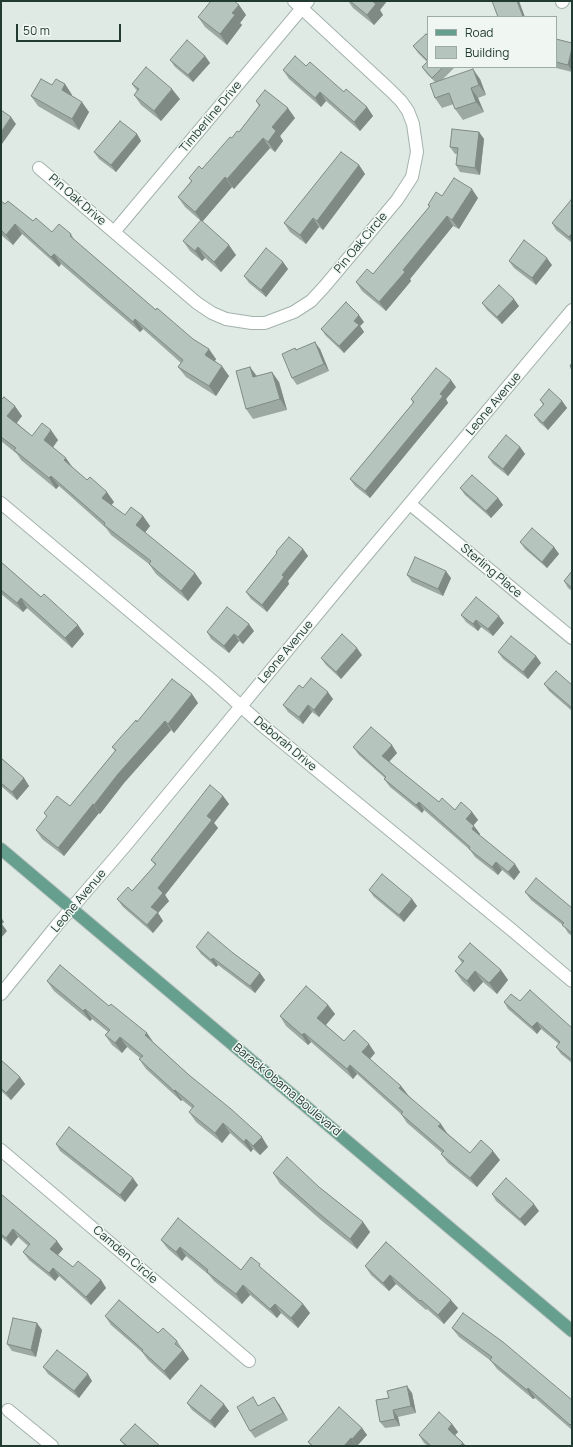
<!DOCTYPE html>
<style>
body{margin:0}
#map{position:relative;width:573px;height:1447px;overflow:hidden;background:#e0eae5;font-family:Manrope,sans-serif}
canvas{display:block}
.frame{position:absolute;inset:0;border:2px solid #213a32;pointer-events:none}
.legend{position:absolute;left:427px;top:16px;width:130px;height:52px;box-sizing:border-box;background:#f0f7f3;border:1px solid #9daba6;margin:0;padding:5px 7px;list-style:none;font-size:12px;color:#213a32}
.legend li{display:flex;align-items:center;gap:8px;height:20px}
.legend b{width:20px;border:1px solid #9daba6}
.scale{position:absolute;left:16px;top:24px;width:105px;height:18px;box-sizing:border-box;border:2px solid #213a32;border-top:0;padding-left:5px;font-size:12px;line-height:14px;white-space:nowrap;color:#213a32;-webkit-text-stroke:3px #f0f7f3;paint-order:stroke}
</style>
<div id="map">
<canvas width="573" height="1447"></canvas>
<div class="frame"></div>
<ul class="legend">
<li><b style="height:5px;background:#669f8e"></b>Road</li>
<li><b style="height:11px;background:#b5c5be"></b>Building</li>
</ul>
<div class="scale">50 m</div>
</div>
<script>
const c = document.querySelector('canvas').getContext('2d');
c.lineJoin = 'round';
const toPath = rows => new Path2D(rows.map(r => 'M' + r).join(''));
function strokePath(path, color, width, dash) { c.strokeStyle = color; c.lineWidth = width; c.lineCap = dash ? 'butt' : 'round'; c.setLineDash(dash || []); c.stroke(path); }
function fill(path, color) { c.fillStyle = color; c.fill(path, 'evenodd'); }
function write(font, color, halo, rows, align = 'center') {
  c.font = font + ' Manrope,sans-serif'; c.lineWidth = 3; c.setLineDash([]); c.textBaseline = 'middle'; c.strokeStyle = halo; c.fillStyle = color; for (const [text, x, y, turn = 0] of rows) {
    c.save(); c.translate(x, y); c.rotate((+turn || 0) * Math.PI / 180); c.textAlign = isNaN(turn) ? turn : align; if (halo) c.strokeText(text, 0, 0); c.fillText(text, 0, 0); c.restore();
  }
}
const minor = toPath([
 [562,2,563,1],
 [39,168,197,303,212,313,226,319,252,323,265,323,294,312,311,301,324,287,397,200,412,177,417,152,413,124,408,111,401,101,390,90,294,1],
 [114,232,308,1],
 [1,503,214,682,263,726,513,931,572,981],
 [410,504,572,638],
 [1,994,57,925,126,845,348,577,572,310],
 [1,1150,249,1361],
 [8,1410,52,1446]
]);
const major = toPath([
 [1,849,572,1331]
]);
strokePath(minor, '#a3b2ac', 14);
strokePath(major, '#bcc4c2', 14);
strokePath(minor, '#fff', 12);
strokePath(major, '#669f8e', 12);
fill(toPath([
 [348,1,387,1,380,10,383,15,374,25,353,8],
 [239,5,246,15,240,23,242,25,227,45,205,27,198,17],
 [426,34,428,67,455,67,442,80,480,79,486,95,478,98,484,112,463,120,455,109,454,104,442,108,435,98,435,82,427,74,422,67,427,62,418,53,413,46],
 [556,39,572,43,572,72,552,67,556,67],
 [205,56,210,63,193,82,175,67,170,60],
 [306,66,367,107,373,116,360,131,326,101,321,107,289,79,283,70],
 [65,84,72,95,72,96,89,112,79,130,38,106,31,96,52,85],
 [132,84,180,99,161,121,141,105,134,95,137,91],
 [256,101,295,118,280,136,283,141,275,152,270,148,234,189,232,187,202,222,185,207,178,197,191,181,189,178,202,169,232,138,239,132,259,106],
 [479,132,484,139,480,175,460,172,456,165,457,154,455,154,450,147],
 [137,134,141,141,116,172,99,159,94,152],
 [359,165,365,174,323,230,319,227,306,244,290,232,284,223],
 [442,196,478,198,459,229,453,226,410,279,411,281,386,311,362,291,356,282,373,274,429,207,428,205],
 [1,201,5,204,52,232,71,234,75,241,156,310,216,359,215,361,229,376,216,396,186,377,178,367,181,363,143,329,140,332,61,264,59,267,22,234,13,245,1,235],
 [572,201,572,243,556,230,552,223],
 [183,241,236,255,221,272,205,258,202,261,190,251],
 [509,261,552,265,536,285,514,268],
 [283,262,288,269,266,297,249,283,244,276],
 [482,303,519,306,502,324,487,310],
 [364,322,360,326,364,332,344,353,326,336,321,329],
 [295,348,297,350,320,349,329,371,297,385,292,378],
 [250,367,257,376,279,382,287,410,253,419,246,409],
 [456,387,446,399,448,403,370,498,355,486,350,479,413,403,411,399],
 [1,400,22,416,17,423,32,436,58,440,53,447,73,468,87,480,114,502,111,505,125,515,143,516,150,526,145,533,195,573,202,583,188,601,156,574,149,564,111,535,106,528,59,486,56,489,21,460,17,454,1,441],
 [540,400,562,401,567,408,548,430,539,422,534,415,543,405],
 [520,447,525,454,508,476,493,464,488,457],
 [460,488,498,498,503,505,491,518,465,495],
 [520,542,554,547,559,554,547,568,525,549],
 [303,549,308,556,288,581,289,584,267,612,251,599,246,592,277,553,276,552],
 [1,562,41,597,78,625,84,634,72,648,27,608,23,612,1,594],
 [572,571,572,591,568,588,564,581],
 [407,575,451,578,443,596,412,582],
 [461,615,504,623,493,636,481,627,478,631,466,622],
 [254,631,243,644,239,641,229,653,211,639,207,632],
 [498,652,536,656,541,663,528,679,503,659],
 [362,655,341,679,326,665,321,658],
 [544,684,572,685,572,711,549,691],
 [303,688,333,699,319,717,312,712,303,724,288,712,283,705],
 [192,694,198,703,174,733,171,730,124,783,100,814,99,813,64,856,42,839,36,830,47,817,44,813,70,806,115,751,112,747,137,722],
 [353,747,397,753,389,762,439,802,455,810,472,812,478,820,473,825,480,834,479,835,520,872,514,880,502,870,498,875,475,857,470,850,424,810,422,813,390,787,384,779,385,778,359,755],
 [1,758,24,778,29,786,17,800,1,786],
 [223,796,229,804,214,823,218,828,165,895,169,901,158,913,163,921,153,933,123,907,117,899,132,891,155,865,151,860],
 [369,890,412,899,417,906,404,922,374,897],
 [525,892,572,908,572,936,568,933,564,926,531,900],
 [196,947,233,953,260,973,265,980,255,993,218,965,216,967,201,954],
 [458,957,501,970,508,980,497,994,483,982,474,992,462,981,455,971,462,963],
 [47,981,154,1043,268,1147,260,1155,253,1149,251,1152,230,1133,222,1143,196,1122,189,1112,192,1108,182,1100,181,1101,146,1069,139,1059,140,1058,127,1047,122,1053,112,1045,105,1035,108,1032,92,1019,90,1021,54,991],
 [520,1001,572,1028,572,1063,561,1054,556,1047,559,1044,541,1029,537,1034,508,1009,504,1002],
 [328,1005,335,1014,326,1025,344,1041,375,1053,370,1059,401,1086,408,1095,447,1133,470,1153,500,1160,477,1187,448,1163,441,1154,442,1153,407,1123,401,1114,357,1074,353,1079,311,1042,308,1045,286,1026,280,1016],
 [1,1060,20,1077,25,1084,11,1100,1,1091],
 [56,1144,138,1185,125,1202,60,1151],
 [273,1173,319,1187,363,1222,370,1232,357,1249,322,1221,280,1184],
 [1,1194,63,1249,58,1255,73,1267,101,1280,106,1288,91,1305,59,1276,55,1281,29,1260,23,1252,28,1246,18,1237,11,1246,1,1237],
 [492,1194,539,1211,525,1226,496,1201],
 [161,1240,241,1270,265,1271,303,1304,310,1313,298,1328,281,1313,277,1318,250,1295,242,1304,214,1281,209,1275,186,1256,182,1261,168,1249],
 [386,1242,458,1308,444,1324,427,1309,426,1310,396,1284,389,1291,371,1275,365,1266],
 [105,1316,158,1333,177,1341,189,1359,170,1380,148,1360,142,1352,111,1325],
 [452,1328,572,1400,572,1430,535,1398,533,1399,497,1369,491,1361,459,1337],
 [42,1330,36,1357,12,1351,7,1344],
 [43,1367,92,1381,79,1398,48,1374],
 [412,1393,416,1413,398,1417,400,1426,385,1428,380,1422,376,1400],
 [187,1403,229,1411,215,1428,192,1410],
 [279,1404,288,1420,255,1438,250,1431],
 [452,1424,458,1432,455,1435,466,1446,428,1446,424,1443,419,1435],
 [362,1428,367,1435,357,1446,356,1445,355,1446,311,1446,308,1442],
 [120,1440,160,1446,125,1446]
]), '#9ca9a3');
fill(toPath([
 [372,1,387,1,380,10,383,15,374,25,367,15],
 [517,1,519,1,525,17,523,17],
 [239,5,246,15,240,23,242,25,227,45,220,34,232,13],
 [572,48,572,71,568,65],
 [205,56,210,63,193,82,188,75],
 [473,69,480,79,486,95,479,85],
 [65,84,72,95,69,101,62,90],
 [471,88,478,98,484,112,476,102],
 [172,89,180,99,161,121,154,111],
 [320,92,326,101,321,107,315,98],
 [82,102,89,112,79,130,72,119],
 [367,107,373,116,360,131,354,122],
 [288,108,295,118,280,136,283,141,275,152,268,142,272,127],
 [11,117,16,124,2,144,1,143,1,132],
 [479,132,484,139,480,175,475,168],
 [137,134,141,141,116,172,111,165],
 [263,138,270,148,234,189,227,179],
 [359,165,365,174,323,230,317,221],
 [225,177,232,187,202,222,195,212],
 [472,189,478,198,459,229,452,220],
 [447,216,453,226,410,279,411,281,386,311,379,302,403,270],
 [313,218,319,227,306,244,300,235],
 [15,224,22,234,13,245,6,235],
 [572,233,572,242,569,237],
 [229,245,236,255,221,272,214,262],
 [198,247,205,258,202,261,195,251],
 [54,254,61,264,59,267,51,257],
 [547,258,552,265,536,285,532,278],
 [283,262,288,269,266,297,261,290],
 [514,299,519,306,502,324,497,317],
 [359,315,364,322,360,326,364,332,344,353,339,346,354,321],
 [135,319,143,329,140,332,133,322],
 [315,342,320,349,329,371,324,364],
 [209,349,216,359,212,365,205,355],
 [222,366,229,376,216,396,209,386],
 [250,367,257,377,253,377],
 [272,372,279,382,287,410,280,399],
 [451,380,456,387,446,399,448,403,370,498,365,491,440,394],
 [562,401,567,408,548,430,543,423],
 [15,406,22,416,14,426,7,416],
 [51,430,58,440,51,450,44,440],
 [520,447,525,454,508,476,503,469],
 [66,458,73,468,71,471,64,460],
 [51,476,59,486,56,489,49,478],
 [107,492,114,502,109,508,102,498],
 [498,498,503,505,491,518,486,511],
 [143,516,150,526,143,535,136,525],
 [554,547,559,554,547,568,542,562],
 [303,549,308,556,288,581,289,584,267,612,262,605,282,575],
 [446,571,451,578,443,596,438,589],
 [195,573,202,583,188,601,181,591],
 [21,598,27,608,23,612,17,603],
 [499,616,504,623,493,636,488,629],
 [476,620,481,627,478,631,473,624],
 [249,624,254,631,243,644,238,637],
 [78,625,84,634,72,648,65,638],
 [234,634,239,641,229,653,224,646],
 [357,648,362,655,341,679,336,672],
 [536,656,541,663,528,679,523,672],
 [328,692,333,699,319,717,314,710],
 [192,694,198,703,174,733,168,724],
 [308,705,312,712,303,724,299,717],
 [165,721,171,730,124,783,100,814,94,805,118,774],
 [392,745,397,753,387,764,382,756],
 [24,778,29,786,17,800,12,792],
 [223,796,229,804,214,823,218,828,165,895,169,901,158,913,163,921,153,933,147,925,151,907,158,888,207,816],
 [419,802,424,810,422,813,416,805],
 [93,804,99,813,64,856,58,848],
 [472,812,478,820,472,827,466,819],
 [474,826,480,834,478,837,472,829],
 [496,862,502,870,498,875,492,867],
 [515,864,520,872,514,880,508,872],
 [412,899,417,906,404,922,399,915],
 [1,917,4,922,2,924,7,931,1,938],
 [213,958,218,965,216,967,211,960],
 [501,970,508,980,497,994,489,983],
 [475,971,483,982,474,992,467,981],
 [260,973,265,980,255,993,250,986],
 [328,1005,335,1014,324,1027,317,1018],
 [85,1009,92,1019,90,1021,83,1011],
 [537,1022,541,1029,537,1034,532,1027],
 [147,1033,154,1043,145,1035],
 [304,1033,311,1042,308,1045,302,1035],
 [120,1037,127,1047,122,1053,115,1043],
 [369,1044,375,1053,368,1061,362,1052],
 [350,1065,357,1074,353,1079,347,1069],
 [20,1077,25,1084,11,1100,6,1093],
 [401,1086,408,1095,399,1088],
 [175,1090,182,1100,181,1101,174,1091],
 [223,1123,230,1133,222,1143,215,1133],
 [441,1124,447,1133,445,1136,438,1126],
 [262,1137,268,1147,260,1155,253,1146],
 [246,1139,253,1149,251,1152,244,1142],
 [493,1151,500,1160,477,1187,470,1178],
 [133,1178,138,1185,125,1202,120,1195],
 [534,1204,539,1211,525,1226,520,1219],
 [363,1222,370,1232,357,1249,350,1239],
 [13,1229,18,1237,11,1246,6,1238],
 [57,1241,63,1249,56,1257,50,1249],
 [180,1247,186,1256,182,1261,176,1252],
 [53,1268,59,1276,55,1281,49,1273],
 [390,1275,396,1284,389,1291,383,1283],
 [101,1280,106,1288,91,1305,86,1297],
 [243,1285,250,1295,242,1304,236,1294],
 [451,1300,458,1308,444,1324,438,1315],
 [275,1304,281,1313,277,1318,270,1309],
 [303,1304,310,1313,298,1328,291,1318],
 [37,1323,42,1330,36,1357,31,1350],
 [183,1350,189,1359,170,1380,164,1371],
 [88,1374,92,1381,79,1398,74,1391],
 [407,1386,412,1393,416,1413,411,1406],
 [528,1388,535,1398,533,1399,527,1390],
 [274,1397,279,1404,288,1420,283,1413],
 [224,1404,229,1411,215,1428,210,1421],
 [393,1410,398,1417,400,1426,395,1419],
 [452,1424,458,1432,453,1437,448,1429],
 [362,1428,367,1435,357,1446,352,1439],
 [351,1438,356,1445,355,1446,344,1446],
 [463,1443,466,1446,460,1446]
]), '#7f8a85');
const building = toPath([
 [211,1,234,1,239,5,232,13,235,15,220,34,198,17,211,1],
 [350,1,372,1,376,4,367,15,350,1],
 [492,1,517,1,523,17,498,17,492,1],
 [426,34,428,36,428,67,443,67,432,78,422,67,428,61,413,46,426,34],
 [556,39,572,43,572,48,568,65,556,62,556,39],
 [187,40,205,56,188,75,170,60,187,40],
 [295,56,306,66,310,62,344,92,346,89,367,107,354,122,320,92,315,98,283,70,295,56],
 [146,67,172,89,154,111,134,95,139,89,132,84,146,67],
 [473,69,479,85,471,88,476,102,455,109,449,93,435,98,430,84,473,69],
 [41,79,52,85,56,79,65,84,62,90,82,102,72,119,31,96,41,79],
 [265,90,288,108,272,127,276,131,268,142,263,138,227,179,225,177,195,212,178,197,192,181,189,178,199,166,202,169,230,137,232,138,237,131,239,132,260,105,256,101,265,90],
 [1,110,11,117,1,132,1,110],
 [120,121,137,134,111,165,94,152,120,121],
 [452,129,479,132,475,168,456,165,458,148,450,147,452,129],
 [341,152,359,165,317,221,313,218,300,235,284,223,341,152],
 [454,178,472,189,452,220,447,216,403,270,405,272,379,302,356,282,367,269,373,274,430,206,428,205,436,192,442,196,454,178],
 [571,200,572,201,572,233,569,237,552,223,571,200],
 [1,201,5,204,8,201,33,221,36,218,52,232,59,224,71,234,70,236,156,310,157,308,193,339,209,349,205,355,222,366,209,386,178,367,183,360,135,319,133,322,54,254,51,257,15,224,6,235,1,230,1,201],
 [201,220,229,245,214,262,198,247,195,251,183,241,201,220],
 [524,240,547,258,532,278,509,261,524,240],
 [266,248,283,262,261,290,244,276,266,248],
 [499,285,514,299,497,317,482,303,499,285],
 [346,302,359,315,354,321,359,325,339,346,321,329,346,302],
 [315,342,324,364,292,378,282,354,295,348,296,350,315,342],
 [572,364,572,371,570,365,572,364],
 [250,367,253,377,272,372,280,399,246,409,236,371,250,367],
 [436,368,451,380,440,394,443,396,365,491,350,479,414,402,411,399,436,368],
 [549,389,562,401,543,423,534,415,544,404,540,400,549,389],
 [4,397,15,406,7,416,32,436,42,423,51,430,44,440,66,458,64,460,87,480,90,477,107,492,102,498,125,515,131,507,143,516,136,525,195,573,181,591,149,564,151,561,104,525,105,523,51,476,49,478,14,450,16,448,1,437,1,400,4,397],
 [506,435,520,447,503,469,488,457,506,435],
 [472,475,498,498,486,511,460,488,472,475],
 [532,528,554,547,542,562,520,542,532,528],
 [289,537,303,549,282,575,284,577,262,605,246,592,277,553,276,552,289,537],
 [415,557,446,571,438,589,407,575,415,557],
 [1,562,41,597,44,594,78,625,65,638,21,598,17,603,1,590,1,562],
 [572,571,572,588,564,581,572,571],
 [476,597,499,616,488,629,476,620,473,624,461,615,476,597],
 [227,607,249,624,238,637,234,634,224,646,207,632,227,607],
 [342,634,357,648,336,672,321,658,342,634],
 [511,636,536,656,523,672,498,652,511,636],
 [556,671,572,685,572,708,544,684,556,671],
 [311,678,328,692,314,710,308,705,299,717,283,705,299,685,303,688,311,678],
 [172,679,192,694,168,724,165,721,118,774,94,805,93,804,58,848,36,830,47,816,44,813,57,796,70,806,116,750,112,747,136,720,137,722,172,679],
 [371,727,392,745,382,756,439,802,442,798,455,810,461,802,472,812,466,819,474,826,472,829,515,864,508,872,496,862,492,867,469,849,470,847,419,802,416,805,384,779,386,777,353,747,371,727],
 [1,758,24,778,12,792,1,783,1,758],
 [210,785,223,796,207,816,212,820,158,888,163,893,151,907,158,912,147,925,117,899,128,887,132,891,156,864,151,860,210,785],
 [382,874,412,899,399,915,369,890,382,874],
 [536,878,572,908,572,933,562,925,564,923,525,892,536,878],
 [208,932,233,953,260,973,250,986,213,958,211,960,196,947,208,932],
 [470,943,501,970,489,983,475,971,467,981,455,971,464,961,458,957,470,943],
 [60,965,109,1006,111,1004,147,1033,145,1035,189,1075,231,1109,262,1137,253,1146,246,1139,244,1142,223,1123,215,1133,189,1112,194,1106,175,1090,174,1091,139,1059,143,1056,120,1037,115,1043,105,1035,110,1030,85,1009,83,1011,47,981,60,965],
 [306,986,328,1005,317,1018,344,1041,354,1030,369,1044,362,1052,401,1086,399,1088,441,1124,438,1126,470,1153,481,1140,493,1151,470,1178,441,1154,444,1151,401,1114,403,1112,350,1065,347,1069,304,1033,302,1035,280,1016,306,986],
 [530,990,572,1028,572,1060,556,1047,560,1042,537,1022,532,1027,504,1002,511,994,520,1001,530,990],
 [1,1060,20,1077,6,1093,1,1088,1,1060],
 [69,1127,133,1178,120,1195,56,1144,69,1127],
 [287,1157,319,1187,363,1222,350,1239,315,1210,273,1173,287,1157],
 [506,1178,534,1204,520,1219,492,1194,506,1178],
 [1,1194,57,1241,50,1249,73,1267,78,1261,101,1280,86,1297,53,1268,49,1273,23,1252,30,1244,13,1229,6,1238,1,1234,1,1194],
 [178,1218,241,1270,251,1257,260,1264,259,1266,303,1304,291,1318,275,1304,270,1309,243,1285,236,1294,207,1272,208,1270,180,1247,176,1252,161,1240,178,1218],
 [386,1242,451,1300,438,1315,421,1300,420,1301,390,1275,383,1283,365,1266,386,1242],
 [119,1300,158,1333,163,1328,177,1341,175,1344,183,1350,164,1371,142,1351,143,1350,105,1316,119,1300],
 [463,1313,503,1342,572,1400,572,1423,570,1425,528,1388,527,1390,490,1360,492,1357,452,1328,463,1313],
 [13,1318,37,1323,31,1350,7,1344,13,1318],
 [57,1350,88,1374,74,1391,43,1367,57,1350],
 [201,1385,224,1404,210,1421,187,1403,201,1385],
 [407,1386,411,1406,393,1410,395,1419,380,1422,376,1400,389,1398,387,1391,407,1386],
 [253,1397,258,1406,274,1397,283,1413,250,1431,237,1407,253,1397],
 [339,1407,362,1428,352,1439,351,1438,344,1446,313,1446,308,1442,339,1407],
 [439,1412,452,1424,448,1429,463,1443,460,1446,431,1446,419,1435,439,1412],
 [135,1424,160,1446,127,1446,120,1440,135,1424]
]);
fill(building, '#b5c5be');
strokePath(building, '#7f8a85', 1);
write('12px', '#213a32', '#f0f7f3', [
 ["Timberline Drive",211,117,-50],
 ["Pin Oak Drive",77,200,41],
 ["Pin Oak Circle",361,243,-50],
 ["Leone Avenue",494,404,-50],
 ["Sterling Place",491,571,40],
 ["Leone Avenue",286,652,-50],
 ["Deborah Drive",285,744,40],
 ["Leone Avenue",79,901,-50],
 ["Barack Obama Boulevard",287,1090,40],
 ["Camden Circle",125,1255,41]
]);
</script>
